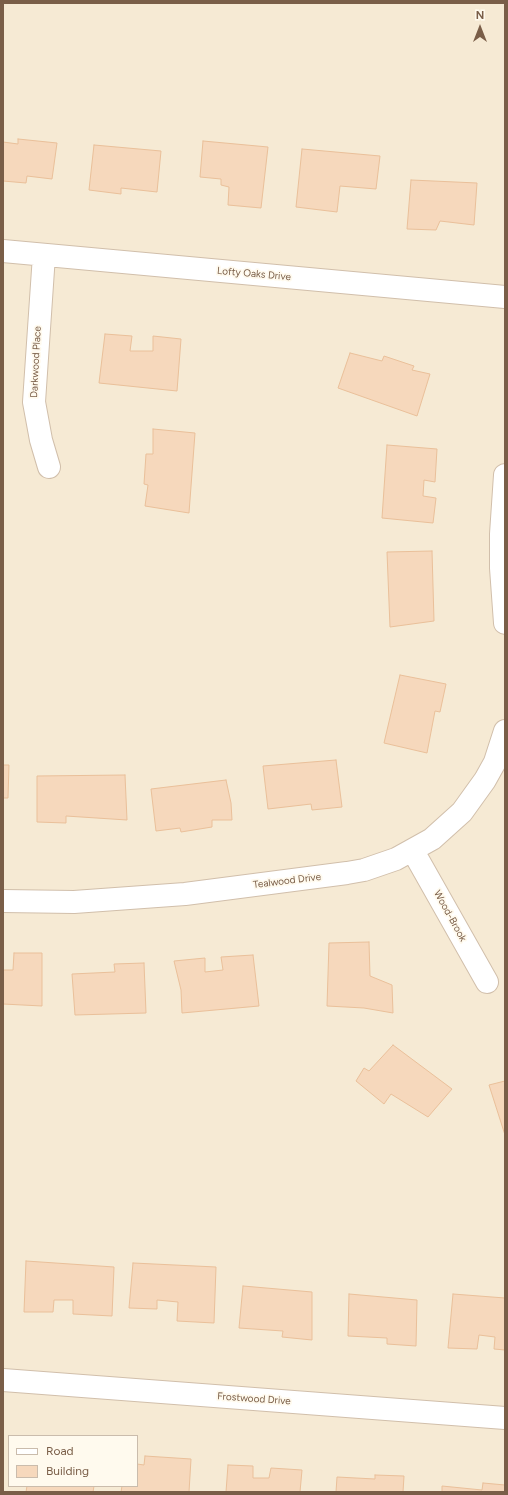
<!DOCTYPE html>
<style>
body{margin:0}
#map{position:relative;width:508px;height:1495px;overflow:hidden;background:#fef7e6;font-family:Figtree,sans-serif}
canvas{display:block}
.frame{position:absolute;inset:0;border:4px solid #7a5e48;pointer-events:none}
.legend{position:absolute;left:8px;top:1435px;width:130px;height:52px;box-sizing:border-box;background:#fffaee;border:1px solid #cabcac;margin:0;padding:5px 7px;list-style:none;font-size:12px;color:#7a5e48}
.legend li{display:flex;align-items:center;gap:8px;height:20px}
.legend b{width:20px;border:1px solid #cabcac}
.north{position:absolute;left:460px;top:8px;width:40px;height:40px;-webkit-text-stroke:3px #fffaee;paint-order:stroke;rotate:0deg;font-size:11px;font-weight:700;line-height:16px;text-align:center;color:#7a5e48}
.north::after{content:'';display:block;margin:auto;width:14px;height:18px;background:#7a5e48;clip-path:polygon(50% 0,100% 100%,50% 72%,0 100%)}
</style>
<div id="map">
<canvas width="508" height="1495"></canvas>
<div class="frame"></div>
<ul class="legend">
<li><b style="height:5px;background:#fff"></b>Road</li>
<li><b style="height:11px;background:#f6d8bc"></b>Building</li>
</ul>
<div class="north">N</div>
</div>
<script>
const c = document.querySelector('canvas').getContext('2d');
c.lineJoin = 'round';
function fill(path, color) { c.fillStyle = color; c.fill(path, 'evenodd'); }
const toPath = rows => new Path2D(rows.map(r => 'M' + r).join(''));
function strokePath(path, color, width, dash) { c.strokeStyle = color; c.lineWidth = width; c.lineCap = dash ? 'butt' : 'round'; c.setLineDash(dash || []); c.stroke(path); }
function write(font, color, halo, rows, align = 'center') {
  c.font = font + ' Figtree,sans-serif'; c.lineWidth = 3.5; c.setLineDash([]); c.textBaseline = 'middle'; c.strokeStyle = halo; c.fillStyle = color; for (const [text, x, y, turn = 0] of rows) {
    c.save(); c.translate(x, y); c.rotate((+turn || 0) * Math.PI / 180); c.textAlign = isNaN(turn) ? turn : align; if (halo) c.strokeText(text, 0, 0); c.fillText(text, 0, 0); c.restore();
  }
}
fill(toPath([
 [3,3,505,3,505,1492,3,1492],
 [9,1436,137,1436,137,1486,9,1486]
]), '#f6ead4');
const building = toPath([
 [18,139,57,143,52,179,27,176,26,183,3,181,3,142,18,144,18,139],
 [203,141,268,147,261,208,228,205,229,187,221,185,221,179,200,177,203,141],
 [94,145,161,151,157,192,121,188,121,194,89,190,94,145],
 [302,149,380,156,376,189,340,186,337,212,296,207,302,149],
 [411,180,477,183,474,225,440,221,436,230,407,229,411,180],
 [105,334,132,336,130,351,153,351,153,336,181,339,177,391,99,383,105,334],
 [350,353,382,361,384,356,414,366,412,370,430,374,417,416,338,388,350,353],
 [153,429,195,433,189,513,145,506,148,485,144,484,146,454,153,454,153,429],
 [387,445,437,449,435,482,424,480,423,496,436,498,433,523,382,518,387,445],
 [432,551,434,621,390,627,387,552,432,551],
 [400,675,446,684,440,712,435,711,427,753,384,743,400,675],
 [336,760,342,807,312,810,311,804,268,809,263,766,336,760],
 [3,765,9,765,8,798,3,798,3,765],
 [125,775,127,820,66,816,66,823,37,822,37,776,125,775],
 [226,780,231,803,232,820,212,820,212,827,181,832,180,828,156,831,151,789,226,780],
 [369,942,370,976,392,985,393,1013,364,1008,327,1006,329,943,369,942],
 [14,953,42,953,42,1006,3,1004,3,970,13,970,14,953],
 [253,955,259,1006,182,1013,181,990,174,961,205,958,205,972,223,970,221,957,253,955],
 [144,963,146,1013,75,1015,72,974,115,972,114,964,144,963],
 [393,1045,452,1089,428,1117,391,1094,384,1104,356,1081,364,1068,369,1071,393,1045],
 [505,1081,505,1135,489,1085,505,1081],
 [26,1261,114,1267,112,1316,73,1314,73,1300,54,1300,53,1312,24,1312,26,1261],
 [133,1263,216,1267,214,1323,177,1321,178,1302,157,1300,157,1309,129,1308,133,1263],
 [243,1286,312,1292,312,1340,282,1337,283,1331,239,1328,243,1286],
 [349,1294,417,1300,416,1346,387,1344,387,1338,348,1336,349,1294],
 [453,1294,505,1298,505,1350,494,1349,495,1337,479,1335,477,1349,448,1348,453,1294],
 [145,1456,191,1459,189,1492,121,1492,122,1486,137,1486,137,1464,144,1465,145,1456],
 [228,1465,253,1466,253,1478,269,1478,271,1468,302,1470,300,1492,226,1492,228,1465],
 [375,1475,404,1476,403,1492,336,1492,337,1477,375,1479,375,1475],
 [483,1483,505,1485,505,1492,442,1492,442,1486,482,1490,483,1483],
 [27,1486,94,1486,93,1492,26,1492,27,1486]
]);
fill(building, '#f6d8bc');
strokePath(building, '#eac09a', 1);
const minor = toPath([
 [3,251,505,297],
 [44,255,34,402,41,440,49,467],
 [505,475,501,534,501,568,505,623],
 [413,851,487,982],
 [3,901,74,902,185,894,347,873,364,870,396,859,432,839,462,812,485,780,495,762,505,731],
 [3,1380,505,1418]
]);
strokePath(minor, '#d1bfab', 24);
strokePath(minor, '#fff', 22);
write('10px', '#7a5e48', '#fffaee', [
 ["Lofty Oaks Drive",254,274,5],
 ["Darkwood Place",36,362,-87],
 ["Tealwood Drive",287,881,-7],
 ["Wood-Brook",450,916,61],
 ["Frostwood Drive",254,1399,4]
]);
</script>
